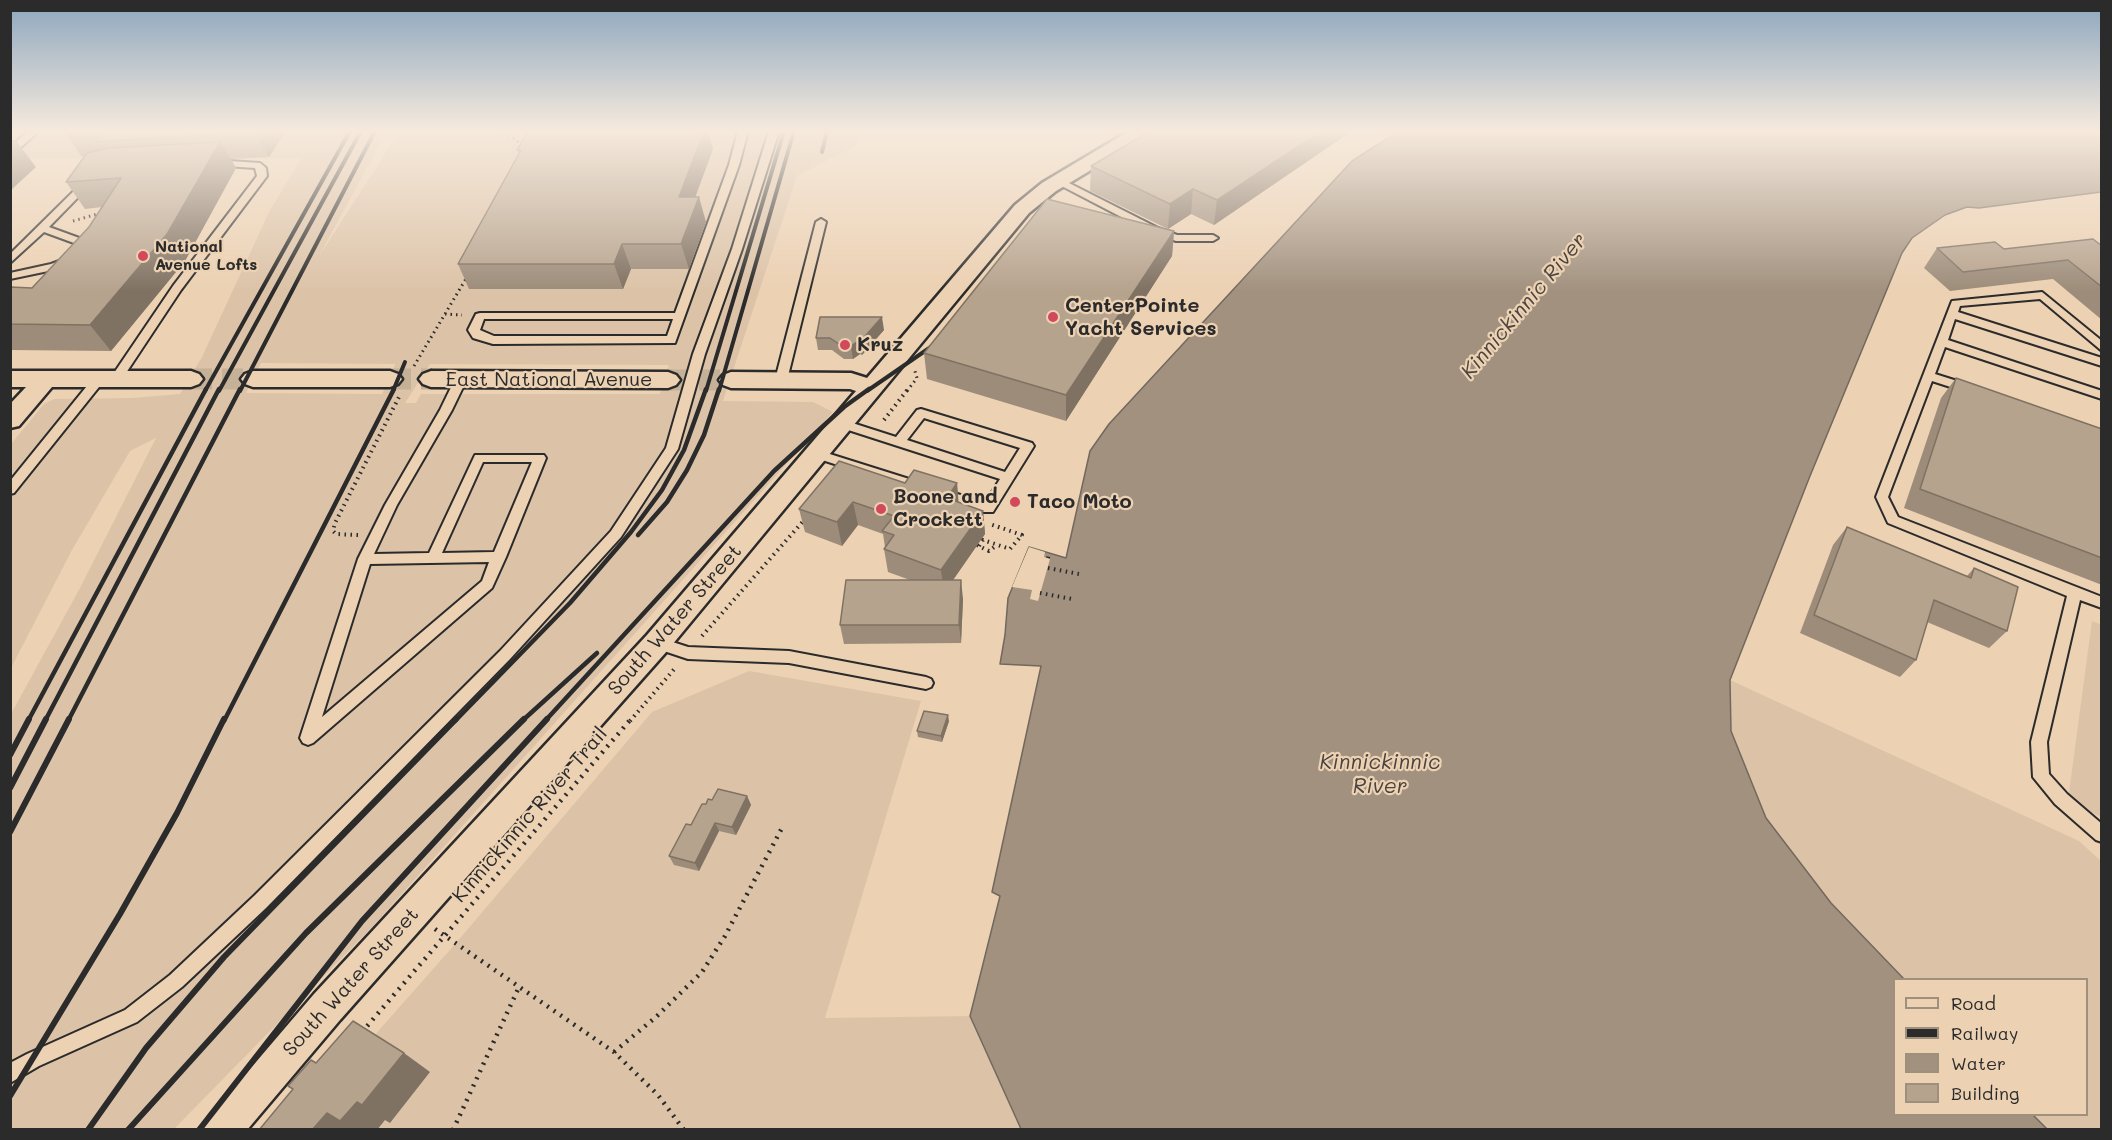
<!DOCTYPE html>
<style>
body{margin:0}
#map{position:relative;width:2112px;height:1140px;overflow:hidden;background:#ecd1b3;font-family:Mali,sans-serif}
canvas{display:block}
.frame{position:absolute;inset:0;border:12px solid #2b2b2b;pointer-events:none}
.legend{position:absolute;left:1893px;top:978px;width:195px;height:138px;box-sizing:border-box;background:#ecd1b3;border:2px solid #9f8f7d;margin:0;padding:8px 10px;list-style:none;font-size:18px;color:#2b2b2b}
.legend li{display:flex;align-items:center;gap:12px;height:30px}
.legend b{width:30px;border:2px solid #9f8f7d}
</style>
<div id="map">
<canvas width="2112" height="1140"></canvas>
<div class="frame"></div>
<ul class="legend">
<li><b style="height:8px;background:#ecd1b3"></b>Road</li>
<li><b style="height:8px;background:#2b2b2b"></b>Railway</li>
<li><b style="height:16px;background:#a2917f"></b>Water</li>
<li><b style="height:16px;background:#b6a38e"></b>Building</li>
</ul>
</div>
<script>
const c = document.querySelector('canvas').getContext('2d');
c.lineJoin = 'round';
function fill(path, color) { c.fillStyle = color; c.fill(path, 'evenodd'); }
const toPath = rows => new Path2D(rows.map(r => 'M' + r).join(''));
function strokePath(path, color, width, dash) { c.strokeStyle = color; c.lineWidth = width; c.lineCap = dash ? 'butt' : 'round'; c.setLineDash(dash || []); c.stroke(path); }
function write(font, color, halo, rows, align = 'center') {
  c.font = font + ' Mali,sans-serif'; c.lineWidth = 4.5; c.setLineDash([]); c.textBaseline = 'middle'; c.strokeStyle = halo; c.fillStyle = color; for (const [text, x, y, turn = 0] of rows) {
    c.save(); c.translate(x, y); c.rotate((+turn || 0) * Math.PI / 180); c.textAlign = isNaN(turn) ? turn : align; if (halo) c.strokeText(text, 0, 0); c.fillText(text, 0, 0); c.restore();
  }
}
fill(toPath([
 [11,131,387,131,319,256,400,131,860,131,857,145,797,176,723,401,813,402,833,412,373,926,174,1129,10,1129,11,714,80,588,156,438,130,451,72,550,11,668,11,444,44,404,54,399,133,398,180,394,202,357,270,210,301,159,11,158],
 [261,363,395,364,395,365,382,394,246,393],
 [430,364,669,365,660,394,421,394,416,403,405,403],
 [2092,621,2102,625,2101,817,2068,800],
 [749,671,921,701,825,1018,970,1016,1021,1129,297,1130,373,1037,456,943,652,712],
 [1730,680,2079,841,2101,861,2101,1129,2047,1129,2033,1115,2086,1114,2086,980,1904,979,1831,903,1766,818,1731,731]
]), '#dcc3a8');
const water = toPath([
 [1399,131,2101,131,2101,192,1979,208,1967,207,1945,215,1912,238,1902,253,1810,476,1730,680,1731,731,1766,818,1831,903,1904,979,1894,980,1894,1114,2033,1115,2047,1129,1021,1129,970,1016,1000,896,992,892,1041,666,1000,664,1005,635,1008,598,1029,547,1066,558,1090,451,1109,424,1352,161,1399,131]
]);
fill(water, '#a2917f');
strokePath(water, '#72685d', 1.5);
fill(toPath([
 [1029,547,1045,552,1044,557,1050,559,1038,601,1030,599,1032,590,1012,587]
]), '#ecd1b3');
strokePath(toPath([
 [191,379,253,379],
 [390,379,431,379],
 [668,380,731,380]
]), '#c5b098', 21, [21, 10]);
const service = toPath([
 [28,131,39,131,21,147,10,148,10,142,16,142,28,131],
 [738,131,748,131,739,165,675,343,493,344,473,338,468,330,476,314,480,313,675,313,729,165,738,131],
 [484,319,673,319,667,336,494,336,480,330,484,319],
 [769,131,779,131,742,249,705,354,678,449,621,537,510,659,266,908,182,987,137,1022,39,1066,10,1083,10,1063,27,1054,125,1010,170,975,254,896,500,651,611,531,666,448,693,354,732,249,769,131],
 [214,160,260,163,266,168,267,176,181,290,120,382,112,382,110,379,112,376,173,286,257,176,255,168,211,165,209,163,214,160],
 [1059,178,1158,228,1177,235,1213,235,1218,238,1213,241,1176,241,1150,232,1056,183,1056,179,1059,178],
 [87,180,90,181,90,185,49,227,82,239,86,246,80,255,70,264,58,269,10,279,10,273,51,264,62,260,72,251,76,246,74,243,44,232,10,263,10,254,84,181,87,180],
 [821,219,826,222,787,380,781,384,775,380,816,222,821,219],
 [2042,292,2102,341,2102,351,2040,299,1960,306,1958,312,2102,358,2102,366,1955,319,1948,340,2102,391,2102,399,1945,347,1935,374,1973,386,1975,389,1969,393,1932,381,1888,497,1898,517,2102,597,2102,608,2080,600,2047,742,2049,774,2067,794,2102,824,2102,842,2096,840,2055,804,2033,777,2031,742,2067,596,1888,523,1876,497,1952,301,2042,292],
 [99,375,105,379,103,382,14,493,10,494,10,481,95,376,99,375],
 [461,375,467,379,452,410,397,505,374,554,429,553,475,455,544,455,546,458,506,557,492,588,313,743,308,745,303,743,300,738,358,559,385,505,440,410,455,379,461,375],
 [483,462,532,462,494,552,442,553,483,462],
 [489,562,482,581,322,717,370,564,489,562],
 [921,409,1032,443,1034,446,993,512,983,512,937,497,936,494,942,489,985,503,1000,479,839,427,837,424,843,420,896,437,917,410,921,409],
 [924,418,1020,448,1005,472,907,440,924,418],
 [817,450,925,484,927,487,921,492,813,457,811,454,813,451,817,450],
 [657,637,688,647,789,651,926,677,931,679,933,683,931,687,926,689,789,663,688,659,652,647,650,643,652,639,657,637]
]);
const minor = toPath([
 [1129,131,1151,131,1149,135,1056,191,1029,213,667,651,340,1020,247,1130,203,1130,209,1117,314,994,647,635,856,391,850,389,731,388,723,385,719,380,723,375,731,372,851,373,867,378,1015,205,1042,183,1129,131],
 [10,371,191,371,199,374,203,379,199,384,191,387,52,387,19,426,10,428,10,404,26,387,10,387,10,371],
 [253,371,390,371,398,374,402,379,398,384,390,387,253,387,245,384,241,379,245,374,253,371],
 [431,371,668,372,676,375,680,380,676,385,668,388,431,387,423,384,419,379,423,374,431,371]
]);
strokePath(service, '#2b2b2b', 4);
strokePath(minor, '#2b2b2b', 5);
strokePath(toPath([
 [498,131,517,140,520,149],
 [73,221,101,213],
 [445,314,462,315],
 [414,366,467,277],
 [907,391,917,378,914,368]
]), '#2b2b2b', 3, [1.5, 4]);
strokePath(toPath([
 [884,420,908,389],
 [358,535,336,534,333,531,335,523,399,397],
 [977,545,989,551,997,545],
 [979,546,983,540,1010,549,1022,535,990,524],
 [1048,558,1049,553],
 [1048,568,1079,574],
 [1040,593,1072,599],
 [702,636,806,518],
 [630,721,676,667]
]), '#2b2b2b', 4, [1.5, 4.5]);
strokePath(toPath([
 [435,929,614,1052,658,1095,684,1130],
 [362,1032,631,719],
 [614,1052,656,1017,702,972,725,936,783,826],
 [453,1130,519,987]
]), '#2b2b2b', 4.5, [2, 6]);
fill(service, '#ecd1b3');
fill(minor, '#ecd1b3');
strokePath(toPath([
 [822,152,827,131],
 [205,391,350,131],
 [219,391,361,131],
 [240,391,375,131],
 [393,391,405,362],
 [706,391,784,131],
 [719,391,794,131],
 [867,391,938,342]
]), '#2b2b2b', 4);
strokePath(toPath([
 [638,535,667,502,687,470,704,435,719,389],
 [28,721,206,389],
 [45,721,219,389],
 [68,721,240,389],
 [224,721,394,389],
 [455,721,570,603,631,532,662,490,684,450,706,389],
 [522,721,597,653],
 [545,721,774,471,844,407,869,389]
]), '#2b2b2b', 4.5);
strokePath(toPath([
 [10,755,29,719],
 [10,788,46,719],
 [10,832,69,719],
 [10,1096,120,914,177,813,224,719],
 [88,1130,146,1048,224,957,456,719],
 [128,1130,306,933,524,719],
 [199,1130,362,921,547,719]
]), '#2b2b2b', 6);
fill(toPath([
 [64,131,286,131,269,157,230,159,236,168,185,261,111,351,10,350,10,287,32,288,89,227,102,207,85,209,66,182,84,156,81,156],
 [528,131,708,131,713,149,695,197,706,222,689,269,631,269,623,289,469,289,458,264,519,155,517,150],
 [1352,131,1214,225,1191,214,1168,229,1090,191,1091,166],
 [1174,231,1172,256,1066,421,927,379,924,353],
 [2102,246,2102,320,2053,279,1950,291,1924,268,1937,248,2004,249],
 [884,330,862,355,860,354,853,359,844,359,832,350,818,350,816,338],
 [1956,378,2102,429,2102,585,1904,508,1941,398],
 [905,483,957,483,958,502,983,511,985,534,953,580,963,599,961,643,844,644,840,625,910,580,888,572,884,549,885,547,883,534,858,525,842,546,805,532,799,509],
 [1847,527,1967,576,1974,568,2007,631,1989,648,1927,622,1916,660,1900,677,1800,633,1833,545],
 [949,721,942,742,918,737,917,731],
 [747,796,751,805,736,835,719,831,699,871,674,865,669,856,706,804,712,800]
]), '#9d8c7a');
fill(toPath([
 [256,131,286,131,269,157,255,132],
 [704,131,708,131,713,149,686,222,679,197],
 [1321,131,1352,131,1214,225,1217,200],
 [16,141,36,167,10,191,10,147],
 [220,142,236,168,185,261,111,351,90,325],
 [1193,189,1191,214,1168,229,1170,204],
 [699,197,706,222,689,269,681,244],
 [1174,231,1172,256,1066,421,1066,395],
 [622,244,631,269,623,289,614,264],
 [882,317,884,330,862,355,860,342],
 [858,341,860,354,853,359,851,346],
 [957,483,959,507,947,498],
 [853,502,858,525,842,546,837,522],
 [983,511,985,534,944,593,941,570],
 [961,580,963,599,961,643,959,625],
 [948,715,949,721,942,742,941,736],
 [747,796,751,805,736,835,732,827],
 [715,823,719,831,699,871,695,863],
 [404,1053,430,1072,390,1123,385,1120,377,1130,312,1130,327,1113,357,1102]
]), '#7f7263');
const building = toPath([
 [64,131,256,131,255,132,96,142,104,132,64,131],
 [528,131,704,131,679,197,699,197,681,244,622,244,614,264,458,264,521,150,517,150,528,131],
 [1150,131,1321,131,1217,200,1193,189,1170,204,1091,166,1150,131],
 [10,141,16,141,10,147,10,141],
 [220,142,167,234,90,325,10,324,10,287,32,288,89,227,121,178,66,182,87,153,109,148,220,142],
 [1047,199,1174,231,1066,395,924,353,1047,199],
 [2093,239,2102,246,2102,287,2068,260,1963,272,1937,248,1995,242,2004,249,2093,239],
 [820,317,882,317,860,342,858,341,851,346,842,346,830,338,816,338,820,317],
 [1956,378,2102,429,2102,558,1920,489,1956,378],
 [839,461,905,483,914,470,957,483,947,498,983,511,941,570,884,549,894,535,882,531,894,516,853,502,837,522,799,509,839,461],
 [1847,527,1971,578,1974,568,2018,587,2007,631,1934,600,1916,660,1814,615,1847,527],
 [846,580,961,580,959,625,840,625,846,580],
 [924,711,948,715,941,736,917,731,924,711],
 [718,789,747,796,732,827,715,823,695,863,669,856,686,824,691,825,702,804,706,804,708,799,712,800,718,789],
 [353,1021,404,1053,362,1105,357,1102,340,1121,327,1113,312,1130,259,1130,293,1089,288,1086,311,1060,316,1063,353,1021]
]);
fill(building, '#b6a38e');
strokePath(building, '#7f7263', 1.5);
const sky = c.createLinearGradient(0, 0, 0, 291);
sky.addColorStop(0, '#8ca6be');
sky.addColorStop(0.45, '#f6eadd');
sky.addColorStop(1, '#f6eadd00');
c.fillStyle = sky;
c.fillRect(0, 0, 2112, 291);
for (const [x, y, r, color] of [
 [143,256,6,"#d1495b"],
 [1053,317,6,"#d1495b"],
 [845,345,6,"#d1495b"],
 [1015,502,6,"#d1495b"],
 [881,509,6,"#d1495b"]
]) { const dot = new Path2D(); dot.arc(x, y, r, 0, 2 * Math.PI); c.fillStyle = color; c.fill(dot); strokePath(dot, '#ecd1b3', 2); }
write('bold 16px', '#2b2b2b', '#ecd1b3', [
 ["National",155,247],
 ["Avenue Lofts",155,265]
], 'left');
write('bold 20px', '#2b2b2b', '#ecd1b3', [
 ["CenterPointe",1065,306],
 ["Yacht Services",1065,329],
 ["Kruz",857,345],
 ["Boone and",893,497],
 ["Crockett",893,520],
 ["Taco Moto",1027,502]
], 'left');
write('20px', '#2b2b2b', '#ecd1b3', [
 ["East National Avenue",549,380],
 ["South Water Street",675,620,-49],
 ["Kinnickinnic River Trail",530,815,-49],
 ["South Water Street",351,982,-48]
]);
write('italic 21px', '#494440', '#ecd1b3', [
 ["Kinnickinnic River",1524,306,-50],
 ["Kinnickinnic",1380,763],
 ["River",1380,787]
]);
</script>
